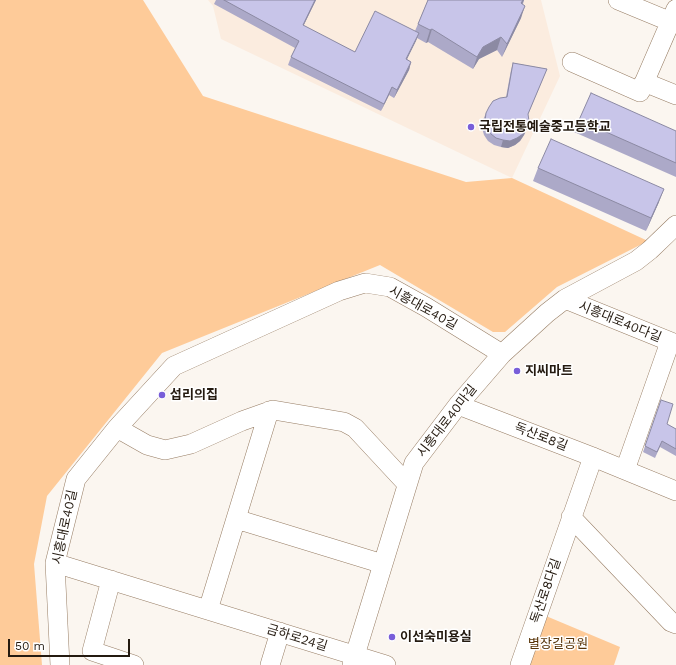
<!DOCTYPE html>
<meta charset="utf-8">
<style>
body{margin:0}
#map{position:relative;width:676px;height:665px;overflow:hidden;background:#fbf6f0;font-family:"Work Sans",sans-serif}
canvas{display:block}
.scale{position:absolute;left:8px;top:639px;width:122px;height:18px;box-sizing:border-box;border:2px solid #241a10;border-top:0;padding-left:5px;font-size:12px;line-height:14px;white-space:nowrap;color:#241a10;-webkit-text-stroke:3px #fff;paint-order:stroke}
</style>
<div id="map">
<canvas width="676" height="665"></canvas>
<div class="scale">50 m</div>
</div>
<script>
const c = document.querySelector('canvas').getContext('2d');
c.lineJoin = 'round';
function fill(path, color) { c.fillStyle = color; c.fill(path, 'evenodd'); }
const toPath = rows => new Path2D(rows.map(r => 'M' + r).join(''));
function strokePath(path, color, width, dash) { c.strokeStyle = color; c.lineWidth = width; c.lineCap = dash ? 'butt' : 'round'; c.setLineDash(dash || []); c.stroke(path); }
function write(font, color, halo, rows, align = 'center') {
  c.font = font + ' "Work Sans","Noto Sans KR",sans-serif'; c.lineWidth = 3; c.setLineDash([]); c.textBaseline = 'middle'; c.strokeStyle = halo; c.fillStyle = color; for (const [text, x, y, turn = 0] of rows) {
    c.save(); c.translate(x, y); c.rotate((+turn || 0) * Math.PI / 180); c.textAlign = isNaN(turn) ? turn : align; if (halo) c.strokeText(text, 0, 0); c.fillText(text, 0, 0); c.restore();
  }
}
fill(toPath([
 [208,0,541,0,560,76,512,178,221,39,213,6]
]), '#fbecdf');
fill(toPath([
 [0,0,143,0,203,96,466,182,512,178,648,241,557,287,505,332,493,332,380,265,162,353,47,496,34,564,42,665,0,665],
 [546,616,620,647,614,665,529,665]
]), '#fecb99');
const minor = toPath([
 [618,0,676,24],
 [572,62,640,92,676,9],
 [644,82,676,95],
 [565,299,676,344],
 [458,405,593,457,676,491],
 [117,428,147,445,165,450,191,444,242,421,273,410,344,422,355,428,407,484],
 [625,470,670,342],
 [571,517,671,622,676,624],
 [236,519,383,564],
 [55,563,386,665],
 [111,580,92,651,134,665],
 [208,610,269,411],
 [60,665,55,563,76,479,117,428,174,366,339,291,365,283,390,287,426,307,502,354,547,313,565,299,636,261,650,250,676,225],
 [270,665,280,632],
 [352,665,414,463,458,405,502,354],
 [520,665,593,457]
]);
strokePath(minor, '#977d64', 20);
strokePath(minor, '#fff', 19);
fill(toPath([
 [216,0,316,0,303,26,355,52,415,31,428,0,524,0,523,4,521,18,502,57,497,50,479,59,473,69,428,42,426,43,417,38,407,59,411,62,409,70,394,98,389,95,381,111,288,65,291,57,295,48,214,4],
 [513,63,547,69,528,114,527,128,524,135,520,141,515,145,508,148,501,147,494,145,488,141,484,135,482,128,483,120,486,113,506,97,511,70],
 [579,120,676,131,676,177,574,132],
 [538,168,659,202,646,231,533,181],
 [661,400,667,424,676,429,676,456,660,447,655,458,643,452]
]), '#aca9c8');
fill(toPath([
 [315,0,316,0,300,33,303,25],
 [523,0,524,0,516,16,521,3],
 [525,6,521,18,502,57,507,44],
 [432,29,428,42,426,43,430,30],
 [419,33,416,41,403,67,406,59],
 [501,37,497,50,479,59,473,69,477,57,483,47],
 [411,62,409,70,394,98,397,90],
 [392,87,389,95,381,111,384,104],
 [527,128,524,135,520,141,515,145,508,148,501,147,503,140],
 [664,189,659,202,646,231,651,218]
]), '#8c8aa3');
const building = toPath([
 [224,0,315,0,303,25,355,52,375,11,419,33,406,59,411,62,397,90,392,87,384,104,291,57,299,41,224,0],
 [428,0,523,0,521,3,525,6,507,44,501,37,483,47,477,57,432,29,430,30,418,24,428,0],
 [513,63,547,69,528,114,529,121,527,128,523,134,517,138,510,141,503,140,496,138,491,134,487,128,485,121,486,113,489,107,493,101,500,98,507,97,513,63],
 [591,93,676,131,676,163,579,120,591,93],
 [551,139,664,189,651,218,538,168,551,139],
 [661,400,673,404,667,424,676,429,676,449,662,441,657,452,645,446,661,400]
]);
fill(building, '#c8c5e9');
strokePath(building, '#8c8aa3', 1);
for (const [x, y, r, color] of [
 [471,127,4,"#785ed9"],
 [517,371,4,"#785ed9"],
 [162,395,4,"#785ed9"],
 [392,637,4,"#785ed9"]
]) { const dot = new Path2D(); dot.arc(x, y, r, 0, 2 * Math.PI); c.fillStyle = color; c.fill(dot); strokePath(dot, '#fff', 1.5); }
write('bold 13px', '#241a10', '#fff', [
 ["국립전통예술중고등학교",479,127],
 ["지씨마트",525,371],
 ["섭리의집",170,395],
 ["이선숙미용실",400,637]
], 'left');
write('13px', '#241a10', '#fff', [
 ["시흥대로40길",423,308,29],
 ["시흥대로40다길",620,322,22],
 ["시흥대로40마길",447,421,-52],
 ["독산로8길",541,437,21],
 ["시흥대로40길",65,527,-78],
 ["독산로8다길",546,591,-71],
 ["금하로24길",297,638,17]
]);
write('13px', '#593509', '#fff', [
 ["별장길공원",558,644]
]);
</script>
